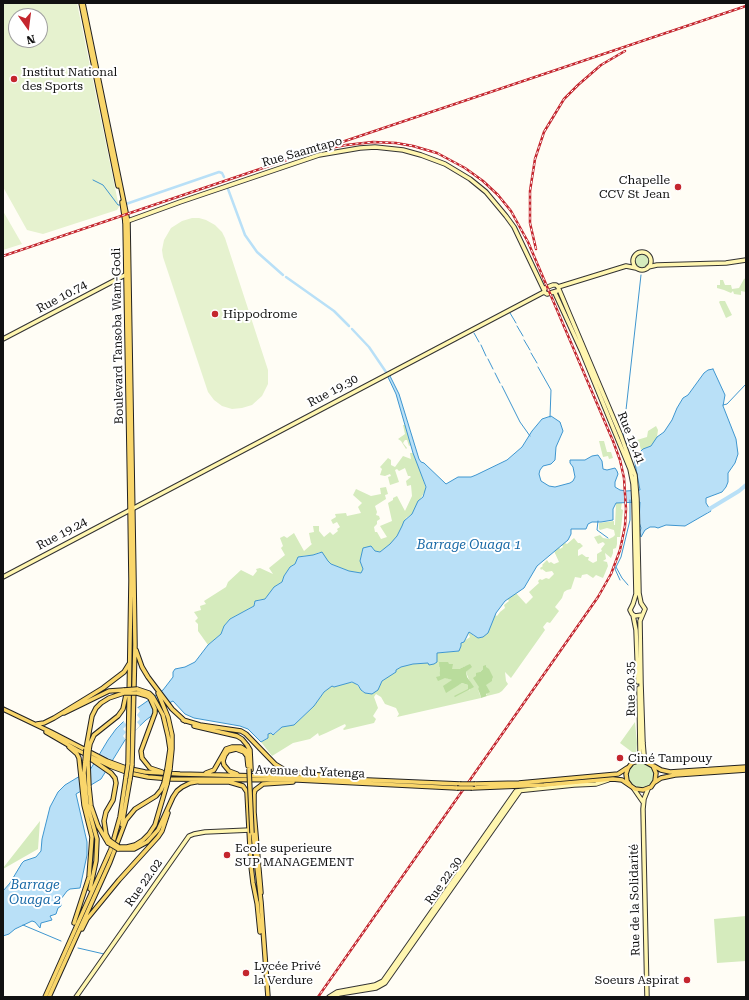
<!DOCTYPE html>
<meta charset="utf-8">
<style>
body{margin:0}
#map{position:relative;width:749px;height:1000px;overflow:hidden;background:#fffdf5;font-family:"Roboto Serif",serif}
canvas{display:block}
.frame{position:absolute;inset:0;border:4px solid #111;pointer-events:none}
.north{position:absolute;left:8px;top:8px;width:40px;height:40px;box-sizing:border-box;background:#fff;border:1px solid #a0a0a0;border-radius:50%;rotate:166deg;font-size:11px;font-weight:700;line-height:16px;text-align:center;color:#111}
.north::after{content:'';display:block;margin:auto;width:14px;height:18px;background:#c4262e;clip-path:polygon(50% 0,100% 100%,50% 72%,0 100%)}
</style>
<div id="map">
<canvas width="749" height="1000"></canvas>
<div class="frame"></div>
<div class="north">N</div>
</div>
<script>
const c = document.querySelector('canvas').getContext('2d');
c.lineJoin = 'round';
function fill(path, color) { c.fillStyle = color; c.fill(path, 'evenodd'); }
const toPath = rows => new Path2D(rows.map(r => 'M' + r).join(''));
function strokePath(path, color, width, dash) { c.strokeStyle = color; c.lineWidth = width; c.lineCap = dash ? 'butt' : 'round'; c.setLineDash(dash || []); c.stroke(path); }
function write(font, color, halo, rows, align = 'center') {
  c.font = font + ' "Roboto Serif",serif'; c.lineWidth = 4; c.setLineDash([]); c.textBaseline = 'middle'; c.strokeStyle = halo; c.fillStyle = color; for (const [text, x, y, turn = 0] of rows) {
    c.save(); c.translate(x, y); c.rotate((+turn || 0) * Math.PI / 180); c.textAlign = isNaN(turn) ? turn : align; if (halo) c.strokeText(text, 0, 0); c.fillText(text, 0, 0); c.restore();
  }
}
fill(toPath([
 '635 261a7 7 0 1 1 14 0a7 7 0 1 1-14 0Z',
 [746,278,746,292,741,291,741,295,734,294,733,291,731,293,724,290,717,288,717,285,720,285,720,280,723,280,725,285,731,285,732,289,739,288,744,279],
 [720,301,725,301,732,315,726,318,719,302],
 [403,425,405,425,411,445,409,446,407,440,405,440,403,443,407,448,406,449,401,441,398,439,405,434],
 [656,426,658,430,657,437,656,441,651,446,641,450,640,446,634,447,630,442,647,437,648,431],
 [599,441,604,441,607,452,611,452,613,458,609,459,608,456,603,457],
 [410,453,413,453,418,464,426,489,412,514,406,518,403,526,393,542,380,552,375,551,373,548,363,548,360,561,363,569,361,573,349,571,331,564,320,552,313,555,302,556,295,564,290,567,284,576,282,582,277,585,265,599,258,600,254,603,254,606,230,619,224,626,221,634,208,645,198,631,198,624,195,621,198,618,194,612,201,610,200,606,206,604,204,601,226,587,228,582,241,570,253,576,257,571,256,569,260,568,273,574,269,568,285,555,281,548,283,546,280,538,284,536,287,538,294,533,304,551,312,544,311,543,309,533,314,532,313,526,319,526,319,531,324,537,330,532,333,535,338,531,337,529,340,527,337,522,333,524,331,520,336,517,335,514,346,513,347,516,361,513,358,507,362,503,353,495,356,489,371,496,381,494,380,488,386,487,388,494,385,495,386,499,375,506,377,512,376,515,379,516,380,519,377,521,377,524,374,527,375,532,377,532,381,539,387,537,380,526,392,521,388,503,393,500,393,498,397,496,405,511,412,496,411,485,407,486,406,481,411,477,410,476,408,476,405,468,399,471,397,469,395,470,399,482,390,485,388,477,391,476,390,474,385,476,380,475,382,469,380,467,388,458,391,460,391,465,395,467,403,456,411,459],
 [622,502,621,509,623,510,620,537,617,537,617,544,616,548,613,549,613,553,611,558,605,553,606,559,603,561,607,562,608,566,603,578,596,575,593,578,587,574,582,575,581,578,575,577,571,589,567,590,564,592,562,598,555,607,559,611,550,623,547,622,543,627,545,630,511,678,505,672,506,681,508,684,502,691,499,693,487,696,486,685,483,669,480,672,480,687,478,689,481,698,397,717,399,714,396,708,385,704,381,697,376,694,374,697,378,708,373,716,376,719,374,723,344,730,343,729,346,726,345,724,326,733,319,736,318,733,310,739,293,743,272,756,261,742,267,739,268,734,275,734,282,727,294,725,314,706,324,692,332,685,334,687,348,683,355,683,363,692,369,694,379,687,382,681,385,678,396,672,396,670,401,667,413,664,437,662,437,653,459,651,461,643,470,637,468,633,469,632,474,636,481,638,489,629,495,615,497,616,500,612,505,608,504,605,509,601,507,598,516,593,526,604,533,597,529,592,539,583,538,581,540,579,542,580,546,578,549,579,554,574,552,571,546,572,542,569,541,570,540,568,543,566,542,565,547,560,549,563,551,562,554,564,559,562,554,551,559,547,560,549,563,547,562,545,565,543,567,544,574,538,578,543,580,543,583,546,578,550,578,556,582,554,586,557,589,557,588,560,593,563,597,561,597,554,602,551,601,549,605,544,603,542,598,544,594,537,600,535,603,538,609,539,613,537,615,535,614,530,607,528,600,530,599,529,599,523,614,521,614,525,615,525,616,503],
 [466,666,471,667,466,672,471,685,469,691,468,685,462,683,458,685,452,680,441,676,440,673,439,667,452,667,452,669,459,669],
 [635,722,637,743,636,755,620,743],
 '628 775a13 13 0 1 1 26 0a13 13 0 1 1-26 0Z',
 [40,821,38,849,3,869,3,868],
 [746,916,746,961,717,963,714,919]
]), '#d5ebbd');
fill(toPath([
 [439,662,448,662,449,664,453,664,452,669,459,669,470,664,472,667,466,672,467,677,474,687,455,697,454,696,468,689,468,685,462,683,446,693,443,686,452,680,445,678,438,681,436,677,440,676],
 [486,665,486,667,489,669,493,677,492,679,492,681,486,685,490,692,486,694,487,696,481,698,480,694,478,689,479,687,473,678,476,676,476,673,480,672,483,669,483,666]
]), '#b9dc9c');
fill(toPath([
 [4,3,77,3,119,207,117,210,43,234,27,230,3,187,3,5],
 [16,16,40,16,40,40,16,40],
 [3,211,22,244,3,250],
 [199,218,206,220,215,225,222,232,225,238,268,370,268,384,262,396,252,405,242,408,232,409,222,406,214,400,208,392,163,257,162,250,164,240,171,228,182,221,192,218]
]), '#e6f2cf');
const water = toPath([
 [713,369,725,395,723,406,736,439,738,454,735,463,728,473,728,482,726,487,722,492,706,498,706,503,711,511,685,526,666,525,658,528,655,527,650,527,645,530,641,537,640,532,641,528,639,522,640,502,616,503,613,509,613,520,601,522,592,522,588,524,586,529,571,529,571,534,568,540,537,566,524,588,505,601,496,613,488,633,483,637,478,638,469,632,464,642,461,643,461,646,459,651,437,653,437,662,434,664,429,665,428,663,413,664,401,667,396,670,396,672,382,681,378,690,372,694,365,693,361,690,358,685,352,682,334,687,332,686,324,692,314,706,294,725,282,727,273,735,271,733,268,734,268,738,261,742,248,729,240,726,194,718,185,714,173,701,169,703,146,720,125,740,101,779,76,794,87,842,87,855,80,888,70,889,67,891,61,899,61,906,58,908,56,914,50,916,52,920,41,923,40,928,35,922,32,921,15,929,9,934,3,936,3,891,10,883,22,863,24,861,36,857,41,851,42,839,50,807,58,792,65,785,90,770,108,740,116,729,136,709,163,690,173,677,173,672,175,669,185,667,195,662,208,645,221,634,224,626,230,619,254,606,255,601,265,599,274,587,282,582,284,576,290,567,295,564,298,557,313,555,322,552,328,561,331,564,349,571,361,573,363,569,360,561,363,548,371,546,375,551,380,552,390,544,397,536,402,526,404,521,412,514,418,501,423,497,426,487,413,453,396,394,387,375,389,374,399,394,419,459,421,462,424,463,446,484,458,477,471,477,476,475,507,460,522,447,532,431,542,419,551,416,560,422,563,431,556,447,555,460,551,464,543,466,540,470,539,474,541,481,549,486,555,487,570,483,573,481,575,477,573,467,570,463,570,460,585,460,592,456,598,455,602,461,603,469,607,470,615,468,617,471,618,474,615,482,615,487,620,490,626,491,640,490,634,458,643,449,651,446,657,437,664,432,672,420,677,408,683,398,688,395,704,373,708,370,713,369]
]);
fill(water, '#b9e0f7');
strokePath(water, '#3f96cf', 1);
fill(toPath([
 [137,707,140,711,137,715,140,719,137,722,140,726,126,740,123,736,126,732,123,729,127,725,123,721]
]), '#fffdf5');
strokePath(toPath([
 [93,180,103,185,118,205,121,205],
 [510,313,516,323],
 [517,326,523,336],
 [474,333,479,342],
 [524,340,530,350],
 [481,345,486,356],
 [531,353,537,363],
 [488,359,493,369],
 [538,367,551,390,550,417],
 [495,373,500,383],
 [502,386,520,422,530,436],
 [723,405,727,404,746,384],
 [623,437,641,275],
 [624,440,636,457],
 [598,521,597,530,608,538],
 [616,567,622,578,628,585],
 [620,580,615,569,621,557,630,520,630,500],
 [642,653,642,660],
 [23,925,61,941],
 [78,948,104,954]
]), '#3f96cf', 1);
strokePath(toPath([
 [228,189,245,235,257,252,283,275],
 [126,204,219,172,222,173,224,177],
 [286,277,334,311,349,326],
 [352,329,369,347,386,372]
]), '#b9e0f7', 2.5);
strokePath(toPath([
 [706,511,739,491,746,485]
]), '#b9e0f7', 4);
const secondary = toPath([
 [125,222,180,202,319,155,360,148,375,147,403,150,421,155,445,164,470,179,486,192,506,216,514,227,544,290],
 '633 261a9 9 0 1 1 18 0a9 9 0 1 1-18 0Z',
 [648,267,657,265,726,263,746,260],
 [558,287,626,266,636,268],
 [544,292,545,288,553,285,556,285,558,287,621,436,635,475,637,499,639,593,641,603,645,609,640,621,641,683,643,743,644,755,648,762],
 [544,292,547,294,557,291],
 [555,293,582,352,630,469,633,484,634,503,636,594,633,604,630,610,632,614,635,616,642,615],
 [3,339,127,274],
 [3,577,544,292],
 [633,615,636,630,638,682],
 [636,761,639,756,640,752,639,688],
 [634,789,643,802],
 [76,997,189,836,194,834,205,832,250,830],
 [329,997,337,992,375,985,383,981,516,791,574,785,596,784,608,780],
 [334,997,339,994,376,988,385,983,520,791],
 [647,997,643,809,644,799,648,789]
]);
const primary = toPath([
 [81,3,118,186],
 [83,3,128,222,134,580,135,645,132,765],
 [122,202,125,222,130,509,131,581,128,764],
 [136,650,142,667,148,677,172,709,185,721],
 [137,689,149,693,153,697,163,715,168,736,170,749,167,769],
 [137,693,147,696,150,698,155,709,155,713,141,751,142,758,150,768,162,772],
 [158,693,168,717,172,735,172,749,170,769],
 [3,709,51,732,107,761,126,768,145,772,180,774,299,777,460,784],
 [64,713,109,691,124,690],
 [183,720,200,725,241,731,246,734,275,764,285,770,297,773,343,777],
 [37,724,44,723,54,718,103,688,124,672,129,664],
 [194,726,237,736,242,739,247,745,250,750,251,770],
 [46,732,77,750,110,766,129,773,148,777,171,779,298,780,457,788],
 [69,747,77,754,79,758,84,805,92,837,89,877,74,923],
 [86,749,92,716,96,708,101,703,109,698,124,693],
 [89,750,90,744,94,735,118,716,123,709,127,690],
 [88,757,111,773,115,778,116,783,113,800,106,812,104,821,106,834,109,840],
 [85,761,84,773,87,804,97,839,96,861,90,889],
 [88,762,89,787,91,806,98,826,108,843],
 [654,766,661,770,670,772,746,767],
 [206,773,214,770,226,749,232,747,241,747,247,751,249,756],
 [237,774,229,771,224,765,223,761,225,755,228,751,236,749,244,752,247,756,248,766],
 [226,781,243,786,247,792,251,866,253,883,257,903],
 [199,782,229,782],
 [655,782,661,778,675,775,746,770],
 [475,784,519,783,618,774,627,768],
 [472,788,544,785,613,779,622,780,635,789,643,790,651,787,655,781,656,773,653,766,644,761,638,761,632,763,628,768,626,774,627,781,630,785],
 [122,825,130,779],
 [253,833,261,902,268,997],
 [119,847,127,847,135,845,143,840,149,834,155,825,167,784],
 [118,849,134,849,147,842,158,830,173,797,177,791,182,787,190,783,201,781],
 [261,893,254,812,254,794,255,790,263,784,293,782],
 [257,902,260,932],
 [82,929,87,919,119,880,158,837,162,831,168,813],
 [45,997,111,849,120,817,126,777],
 [49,997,110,862,126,820,135,809,156,796,161,790,164,783]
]);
strokePath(secondary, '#333', 5.5);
strokePath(primary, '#222', 5.5);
strokePath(secondary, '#fff6b0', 3.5);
strokePath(primary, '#f9d66b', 3.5);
const rail = toPath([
 [342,142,746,6],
 [314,151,346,145,373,142,396,143,413,146,437,153,465,168,483,181,498,195,511,211,528,242,613,441,620,460,624,478,626,509,625,526,620,550,611,574,598,597,318,997],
 [536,249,530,223,530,191,535,159,544,132,564,99,578,85,601,65,625,51],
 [3,256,319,149]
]);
strokePath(rail, '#c4262e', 2.5);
strokePath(rail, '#fff', 1, [3]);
const primaryBridge = toPath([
 [124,690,137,689],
 [124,693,137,693],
 [85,761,86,749],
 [88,762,89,750],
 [249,769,252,833],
 [126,777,128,764],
 [130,779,132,765],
 [164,783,167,769],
 [167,784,170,769],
 [460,784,475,784],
 [457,788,472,788],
 [109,840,119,847],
 [108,843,118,849]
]);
strokePath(primaryBridge, '#222', 5.5, []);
strokePath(primaryBridge, '#f9d66b', 3.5);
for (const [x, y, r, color] of [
 [14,79,4,"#c4262e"],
 [678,187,4,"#c4262e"],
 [215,314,4,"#c4262e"],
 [620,758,4,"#c4262e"],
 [227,855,4,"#c4262e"],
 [246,973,4,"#c4262e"],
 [687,980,4,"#c4262e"]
]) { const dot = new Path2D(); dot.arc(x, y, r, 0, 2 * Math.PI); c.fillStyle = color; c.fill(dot); strokePath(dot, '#fff', 1.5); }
write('12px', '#111', '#fff', [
 ["Institut National",22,72],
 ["des Sports",22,86],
 ["Chapelle",670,180,"right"],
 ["CCV St Jean",670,194,"right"],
 ["Hippodrome",223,314],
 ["Ciné Tampouy",628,758],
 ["Ecole superieure",235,848],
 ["SUP MANAGEMENT",235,862],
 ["Lycée Privé",254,966],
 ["la Verdure",254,980],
 ["Soeurs Aspirat",679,980,"right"]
], 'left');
write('12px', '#111', '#fff', [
 ["Rue Saamtapo",302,152,-16],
 ["Rue 10.74",62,297,-28],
 ["Boulevard Tansoba Wam-Godi",118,336,-91],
 ["Rue 19.30",333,391,-28],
 ["Rue 19.41",631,438,68],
 ["Rue 19.24",62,534,-28],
 ["Rue 20.35",631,689,-91],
 ["Avenue du Yatenga",310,772,2],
 ["Rue 22.30",444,881,-55],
 ["Rue 22.02",144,883,-55],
 ["Rue de la Solidarité",635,900,-91]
]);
write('italic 13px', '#1768a6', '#fff', [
 ["Barrage Ouaga 1",469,545],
 ["Barrage",35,885],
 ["Ouaga 2",35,900]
]);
</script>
